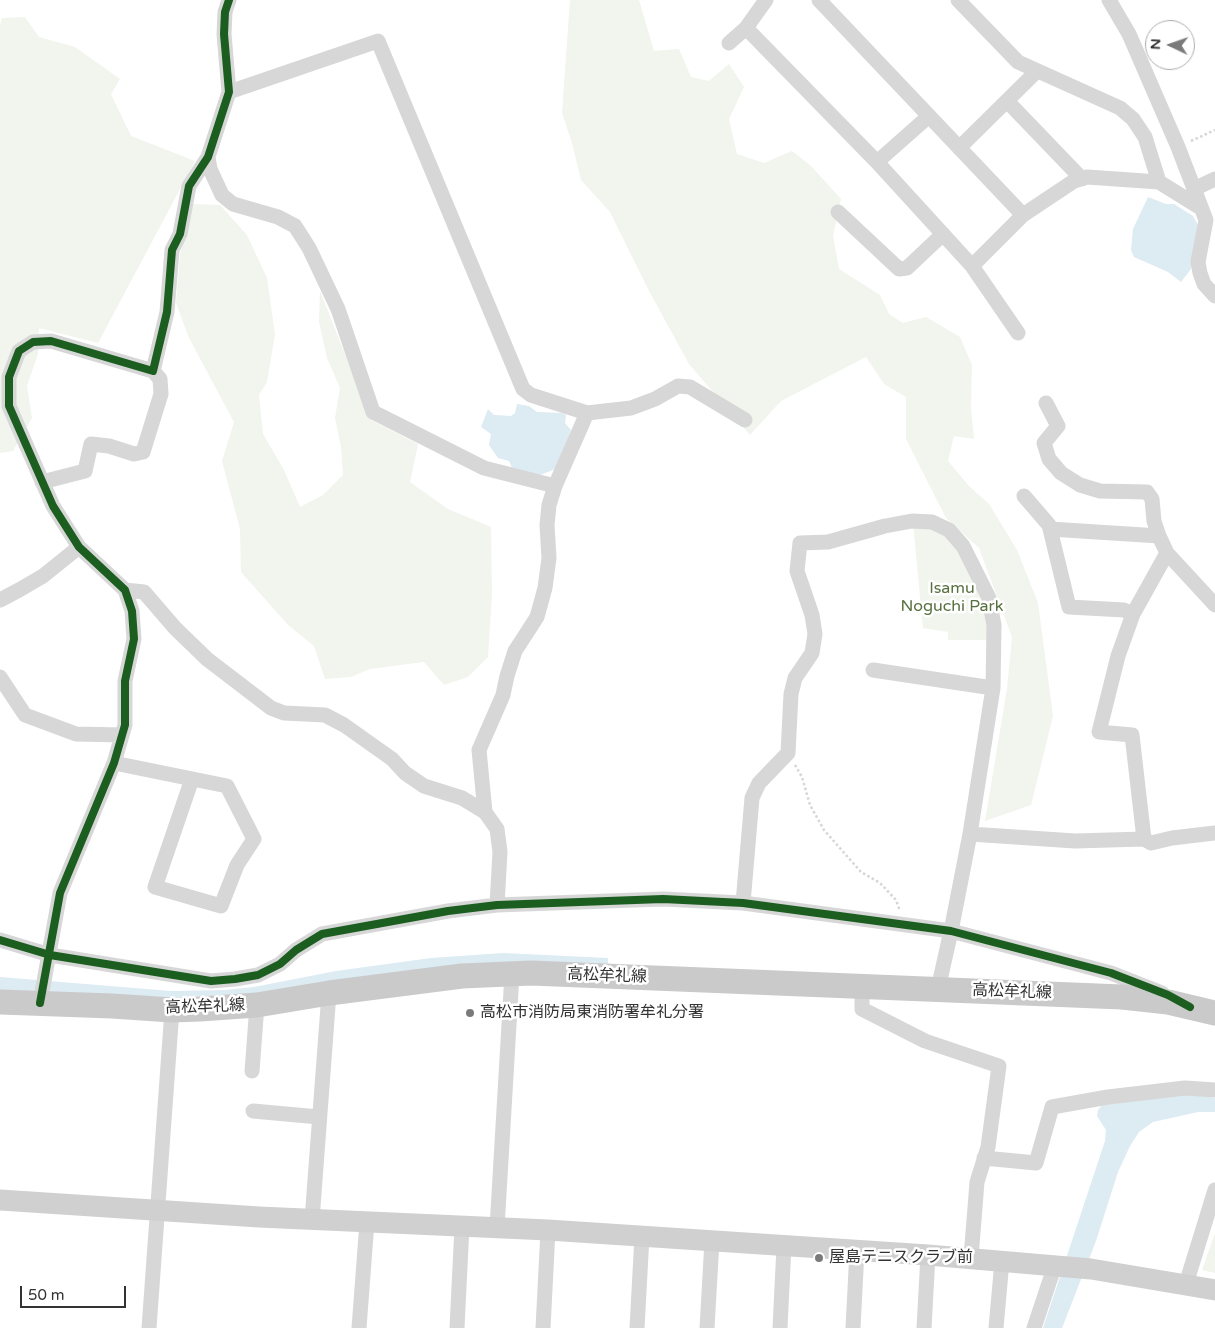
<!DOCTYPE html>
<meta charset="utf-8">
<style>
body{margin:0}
#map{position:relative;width:1215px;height:1328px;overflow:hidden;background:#fff;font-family:"Varela Round",sans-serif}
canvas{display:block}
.north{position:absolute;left:1145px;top:20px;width:50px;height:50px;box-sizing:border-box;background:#fff;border:1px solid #adadad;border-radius:50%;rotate:273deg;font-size:14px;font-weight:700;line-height:20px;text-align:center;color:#333}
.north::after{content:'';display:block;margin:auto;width:18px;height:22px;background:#7a7a7a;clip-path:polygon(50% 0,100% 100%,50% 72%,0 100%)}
.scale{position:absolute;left:20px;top:1286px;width:106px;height:22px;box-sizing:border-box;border:2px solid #333;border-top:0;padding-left:6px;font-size:15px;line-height:18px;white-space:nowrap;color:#333;-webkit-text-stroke:4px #fff;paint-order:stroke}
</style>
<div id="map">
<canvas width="1215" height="1328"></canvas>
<div class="north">N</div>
<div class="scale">50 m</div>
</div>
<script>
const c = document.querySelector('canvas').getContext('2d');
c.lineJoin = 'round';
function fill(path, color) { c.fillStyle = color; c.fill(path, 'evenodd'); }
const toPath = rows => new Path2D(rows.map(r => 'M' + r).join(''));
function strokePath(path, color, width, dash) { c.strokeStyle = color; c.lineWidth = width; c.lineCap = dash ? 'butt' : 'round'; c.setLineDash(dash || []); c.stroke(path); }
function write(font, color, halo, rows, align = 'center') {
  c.font = font + ' "Varela Round","Noto Sans JP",sans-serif'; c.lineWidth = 5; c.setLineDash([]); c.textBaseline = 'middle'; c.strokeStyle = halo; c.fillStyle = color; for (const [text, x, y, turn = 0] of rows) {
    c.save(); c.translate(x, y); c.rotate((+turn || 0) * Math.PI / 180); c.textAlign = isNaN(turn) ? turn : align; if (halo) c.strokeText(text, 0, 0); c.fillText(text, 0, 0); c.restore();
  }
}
fill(toPath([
 [570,0,639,0,654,51,679,49,691,77,709,81,729,64,744,87,729,119,737,154,764,163,792,151,811,166,841,199,833,236,839,269,880,295,889,314,903,323,926,317,960,337,972,365,971,407,974,439,954,436,948,461,969,486,989,504,1017,550,1038,603,1053,716,1031,805,985,821,1007,689,1012,637,979,548,946,518,906,439,906,397,884,384,866,357,781,401,750,435,689,364,649,291,610,212,581,180,572,143,562,113],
 [25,17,39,37,75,47,120,79,111,94,131,136,195,161,98,343,39,328,38,354,27,386,32,418,13,451,0,453,0,25,2,18],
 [192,204,220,205,247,235,267,278,275,334,267,382,259,395,263,434,284,470,300,507,323,495,343,475,341,447,335,418,340,388,327,358,319,322,320,291,371,420,418,444,410,482,448,509,491,527,492,594,488,657,468,677,444,685,424,662,370,669,351,677,325,679,314,646,288,625,241,572,240,529,222,461,234,422,189,338,176,303,180,254],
 [913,523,949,530,989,598,991,640,948,640,948,632,923,628],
 [1215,1233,1215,1273,1202,1270]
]), '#f1f5ed');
fill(toPath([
 [1148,197,1166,204,1174,204,1193,216,1198,225,1198,246,1191,269,1181,282,1168,272,1134,257,1131,250,1133,229],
 [517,404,529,406,537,412,562,413,566,415,565,423,571,430,559,463,553,470,540,475,512,468,509,461,498,458,489,445,491,434,481,427,488,409,494,415,511,416,515,413],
 [503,953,608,958,608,968,225,1001,0,991,0,977,171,991,225,990,254,987,336,971,431,958],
 [1180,1094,1201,1095,1215,1098,1215,1112,1198,1112,1153,1122,1139,1132,1130,1146,1118,1172,1096,1241,1062,1328,1043,1328,1105,1141,1106,1130,1097,1116,1098,1110,1103,1104]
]), '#ddebf3');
strokePath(toPath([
 [1191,141,1215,130],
 [795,765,802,777,810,805,824,830,861,872,880,883,896,900,900,911]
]), '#d6d6d6', 2.5, [2.5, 2.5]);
strokePath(toPath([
 [819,0,1023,215],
 [958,0,1018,62,1120,108,1133,119,1145,137,1159,182],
 [1109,0,1129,34,1178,147,1206,220,1198,262,1200,273,1204,284,1215,296],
 [746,28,877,162,972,266,1023,215,1074,181,1087,177,1159,182,1201,208],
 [729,43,746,28,766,0],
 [229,92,378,41,523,389,531,395,587,413,631,408,655,399,678,386,690,387,745,420],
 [1007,101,1082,179],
 [959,148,1037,71],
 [208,157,210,169,222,195,233,204,278,217,295,226,309,248,338,309,373,412,484,468,555,486],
 [877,162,929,116],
 [1194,189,1215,179],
 [838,212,899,269,907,268,943,234],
 [972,266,1018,333],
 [1046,403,1058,426,1044,443,1049,459,1061,473,1080,485,1100,491,1147,492,1152,499,1154,521,1159,536,1167,553],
 [42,482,85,471,91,444,109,446,134,454,143,452,161,394,160,379,153,371],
 [1024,496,1049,525,1069,607,1124,610,1133,614],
 [1050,529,1159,536],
 [125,590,144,592,175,628,207,659,271,708,284,713,325,715,344,725,392,759,405,773,424,786,462,798,485,812,497,829,500,852,497,905],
 [0,600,19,590,43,576,79,547],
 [873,670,993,688],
 [0,677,25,715,76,734,122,735],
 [114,763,227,786,254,839,237,865,221,906,155,887,192,779],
 [485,812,479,750,503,695,507,676,515,651,537,617,545,588,549,558,547,525,549,505,555,486,587,413],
 [970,834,1075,841,1144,839,1132,735,1099,732,1118,656,1133,614,1167,553,1215,605],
 [1144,839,1151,843,1172,838,1215,833],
 [743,903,752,798,759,783,788,753,791,694,795,678,812,653,815,634,812,615,797,571,800,543,828,542,885,526,912,521,932,522,949,530,963,546,989,598,994,625,993,688,970,834,951,931,938,989],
 [0,940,50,955,211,981,235,979,258,975,280,964,296,950,322,934,448,911,497,905,663,899,743,903,951,931,1111,973,1162,993],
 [862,987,862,1009,925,1041,999,1066,988,1147,977,1182,971,1258],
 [40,1003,60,893,114,763,125,725,125,681,134,639,132,611,125,590,79,547,53,506,9,406,9,377,19,351,33,342,51,341,153,371,167,312,172,250,180,234,189,186,208,157,229,92,224,34,225,12,229,0],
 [252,1071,257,1005],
 [253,1111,319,1117],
 [984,1158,1036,1163,1052,1107,1108,1097,1185,1088,1215,1090],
 [312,1220,329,993],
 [497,1228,512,974],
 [1186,1284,1215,1190],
 [149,1328,172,1010],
 [359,1328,367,1222],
 [457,1328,462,1226],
 [543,1328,548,1230],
 [637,1328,642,1236],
 [707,1328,712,1241],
 [780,1328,784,1246],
 [853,1328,857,1250],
 [924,1328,928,1255],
 [996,1328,1002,1261],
 [1034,1328,1055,1265]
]), '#d7d7d7', 15);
strokePath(toPath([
 [0,1200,259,1217,548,1230,928,1255,1091,1269,1215,1290]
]), '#d0d0d0', 21);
strokePath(toPath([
 [0,1002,112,1006,172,1010,200,1009,257,1005,329,993,462,976,531,973,1122,997,1168,1002,1215,1013]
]), '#cacaca', 25);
strokePath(toPath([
 [0,940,50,955,211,981,235,979,258,975,280,964,296,950,322,934,448,911,497,905,663,899,743,903,951,931,1111,973,1168,995,1190,1007],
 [40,1003,60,893,114,763,125,725,125,681,134,639,132,611,125,590,79,547,53,506,9,406,9,377,19,351,33,342,51,341,153,371,167,312,172,250,180,234,189,186,208,157,229,92,224,34,225,12,229,0]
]), '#1b5e20', 8);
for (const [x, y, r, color] of [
 [470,1013,5,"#7a7a7a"],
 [819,1258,5,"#7a7a7a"]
]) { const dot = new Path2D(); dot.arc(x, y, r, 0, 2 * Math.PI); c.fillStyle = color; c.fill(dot); strokePath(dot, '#fff', 2); }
write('16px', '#56703f', '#fff', [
 ["Isamu",952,589],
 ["Noguchi Park",952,607]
]);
write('16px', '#333', '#fff', [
 ["高松牟礼線",607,976,2],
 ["高松牟礼線",1012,992,2],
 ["高松牟礼線",205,1007,-2]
]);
write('16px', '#333', '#fff', [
 ["高松市消防局東消防署牟礼分署",480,1013],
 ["屋島テニスクラブ前",829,1258]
], 'left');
</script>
